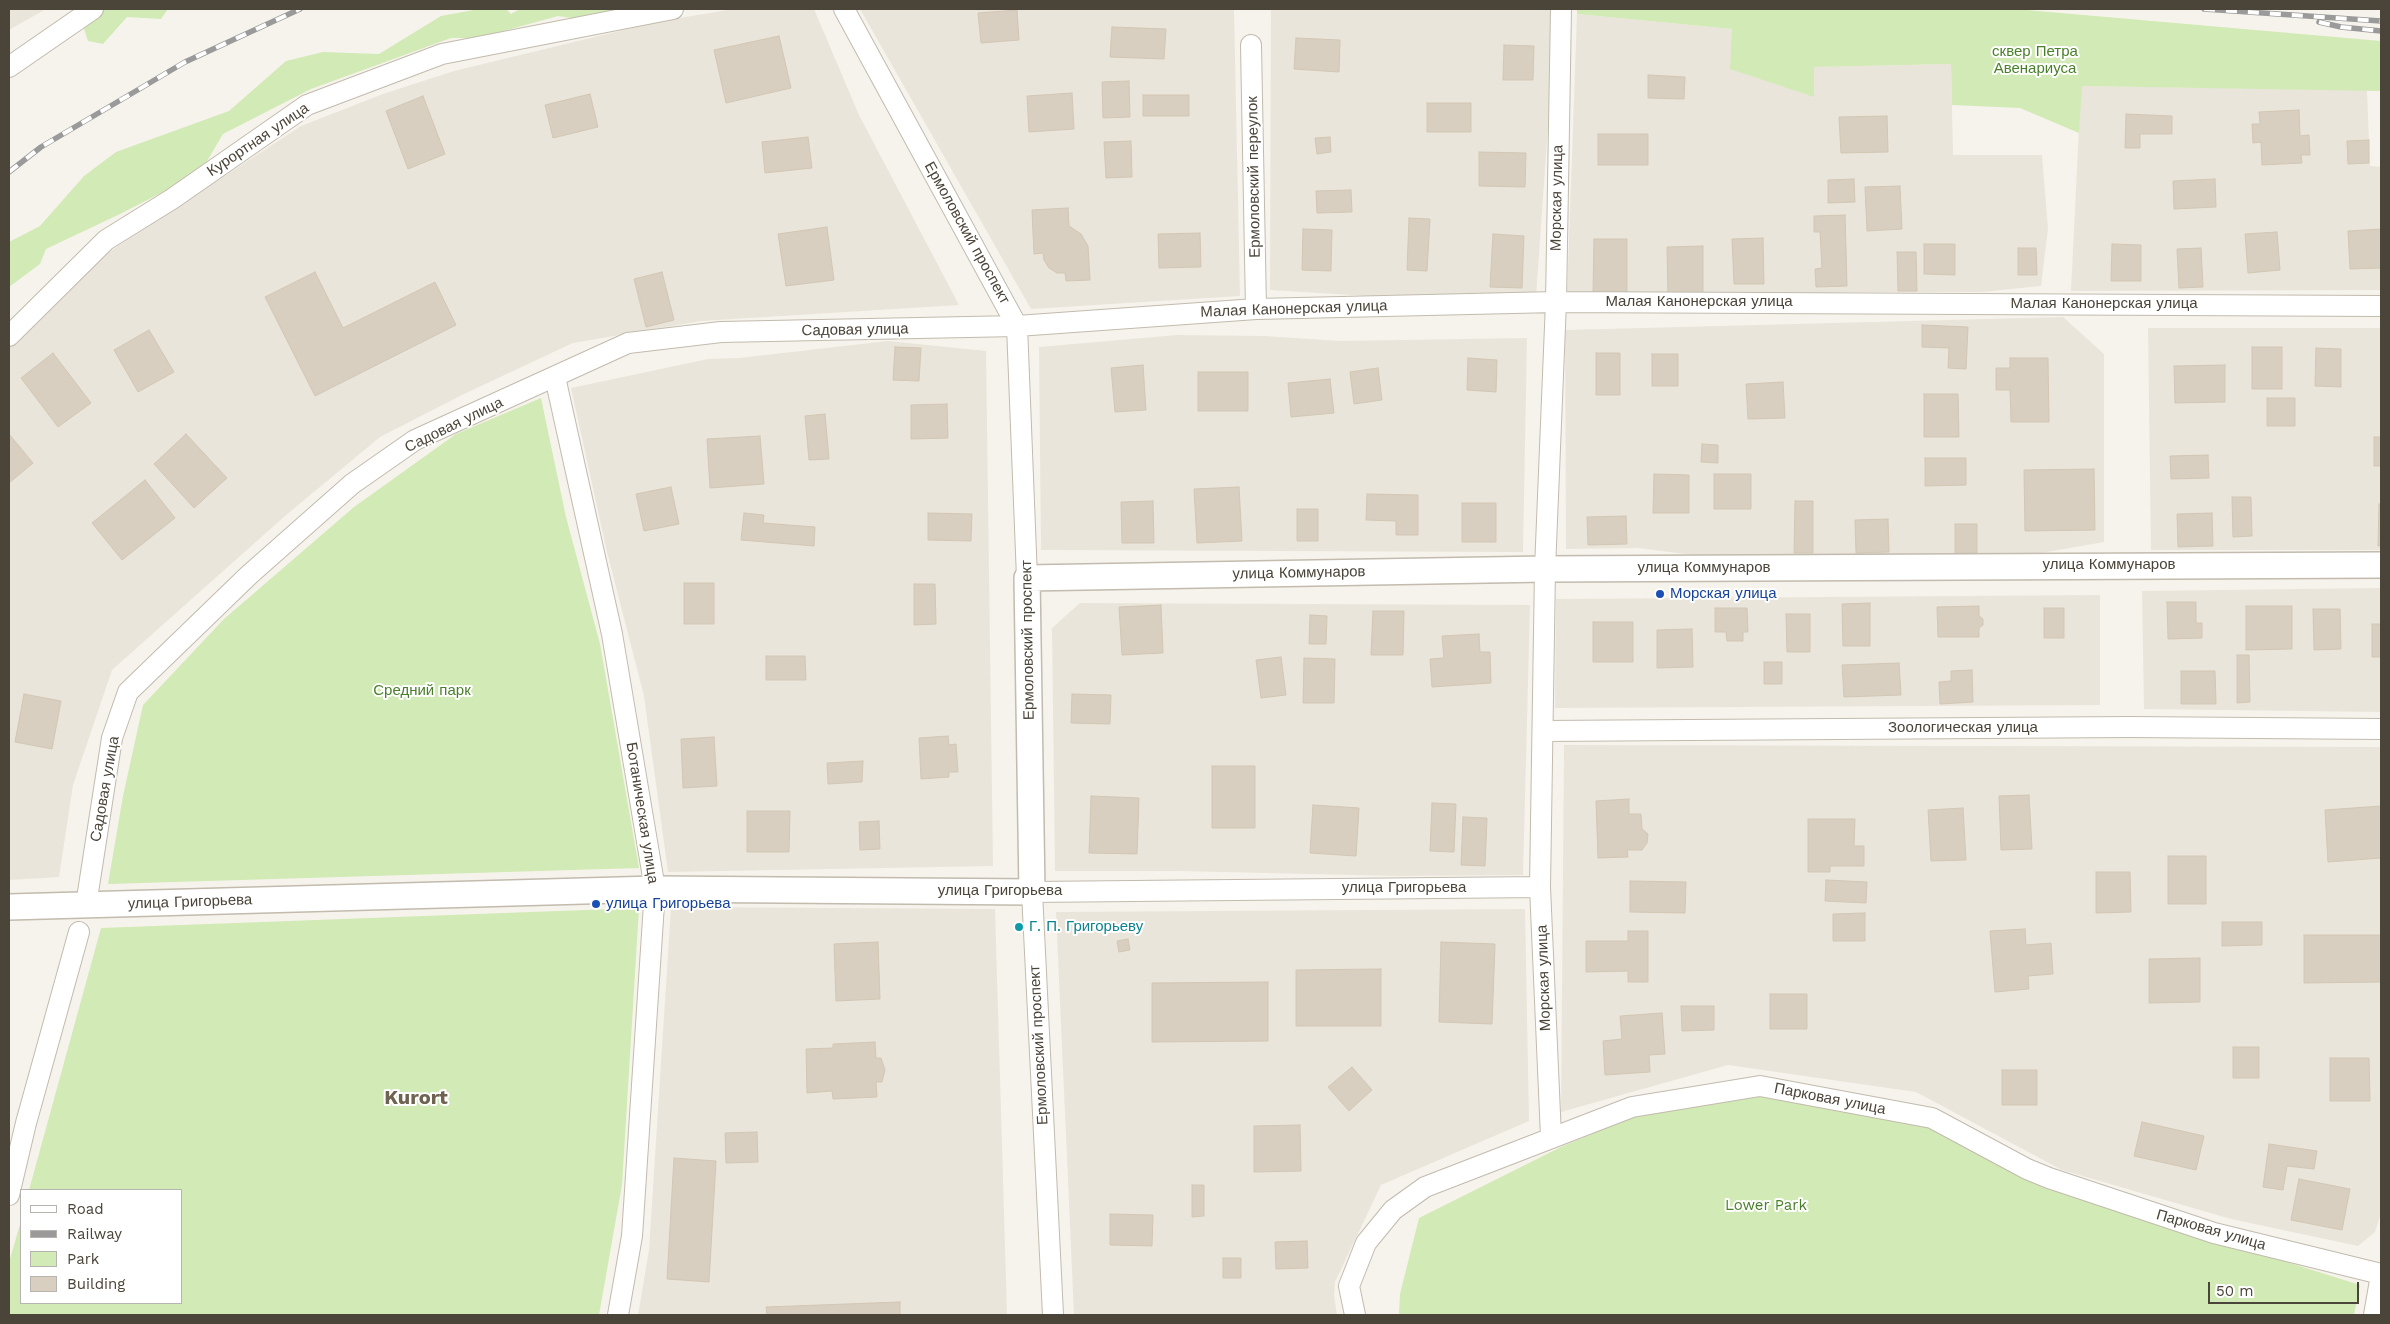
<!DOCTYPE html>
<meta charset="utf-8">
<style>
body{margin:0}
#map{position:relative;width:2390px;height:1324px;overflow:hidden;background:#f6f3ec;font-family:"Work Sans",sans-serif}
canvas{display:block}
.frame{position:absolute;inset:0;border:10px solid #4b4439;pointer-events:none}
.legend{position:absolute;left:20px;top:1189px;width:162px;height:115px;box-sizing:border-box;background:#fff;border:1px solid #b7b4b0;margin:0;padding:6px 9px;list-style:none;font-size:15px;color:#4b4439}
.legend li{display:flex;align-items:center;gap:10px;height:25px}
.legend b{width:25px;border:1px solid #b7b4b0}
.scale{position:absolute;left:2208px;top:1282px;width:151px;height:22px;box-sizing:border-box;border:2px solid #4b4439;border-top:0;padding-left:6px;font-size:15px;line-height:18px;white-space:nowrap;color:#4b4439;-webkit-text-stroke:4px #fff;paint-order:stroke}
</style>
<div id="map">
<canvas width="2390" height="1324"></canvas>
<div class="frame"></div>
<ul class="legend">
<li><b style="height:6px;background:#fff"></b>Road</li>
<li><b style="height:6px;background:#9a9a9a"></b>Railway</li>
<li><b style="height:14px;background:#d2eab5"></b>Park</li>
<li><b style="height:14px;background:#d8cfc1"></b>Building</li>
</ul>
<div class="scale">50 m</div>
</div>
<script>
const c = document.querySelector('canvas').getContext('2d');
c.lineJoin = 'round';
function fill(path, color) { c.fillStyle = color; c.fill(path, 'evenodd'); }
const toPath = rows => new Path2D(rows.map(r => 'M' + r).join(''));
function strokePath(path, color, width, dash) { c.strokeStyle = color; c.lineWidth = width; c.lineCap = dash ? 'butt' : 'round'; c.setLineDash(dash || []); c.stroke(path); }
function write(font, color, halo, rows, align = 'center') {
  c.font = font + ' "Work Sans",sans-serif'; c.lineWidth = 4; c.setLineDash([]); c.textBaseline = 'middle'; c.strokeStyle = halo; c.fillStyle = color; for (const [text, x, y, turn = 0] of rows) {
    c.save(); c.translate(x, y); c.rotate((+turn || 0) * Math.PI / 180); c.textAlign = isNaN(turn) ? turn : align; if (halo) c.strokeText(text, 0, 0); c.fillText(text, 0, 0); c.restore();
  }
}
fill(toPath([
 [9,9,46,9,9,30],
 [734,9,814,9,859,115,959,305,701,321,573,343,466,393,380,437,285,516,112,670,73,785,59,877,9,880,9,345,57,293,115,248,301,126,383,94,454,71,661,21],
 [860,9,1234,9,1240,296,1031,309],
 [1271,9,1551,9,1551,84,1536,296,1401,298,1270,290],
 [1577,14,1732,29,1814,96,1814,67,1951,64,1953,155,2042,155,2048,229,2041,286,1981,292,1850,292,1712,299,1567,297],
 [2081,86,2367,90,2370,166,2381,167,2381,290,2071,291],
 [2063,317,2104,354,2104,542,1990,562,1701,556,1638,548,1566,549,1565,330],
 [2148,328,2381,328,2381,550,2151,550],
 [1177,335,1265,336,1339,341,1527,338,1523,552,1041,550,1039,347],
 [888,341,986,351,993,866,668,872,644,696,607,552,571,388,708,359,739,358],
 [2381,588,2381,712,2144,709,2142,591],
 [2100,595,2100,705,1555,708,1556,599],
 [1080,603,1530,605,1523,875,1398,876,1178,871,1055,871,1052,628],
 [1564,745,2381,747,2381,1213,2375,1232,2358,1246,2231,1219,2062,1170,1916,1092,1728,1065,1561,1112],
 [671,907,995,909,1007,1315,638,1315,649,1250],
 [1525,909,1529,1121,1381,1185,1335,1282,1334,1295,1337,1315,1074,1315,1056,912]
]), '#eae5da');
fill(toPath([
 [104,9,168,9,161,19,127,17,103,44,88,41,84,29],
 [479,9,506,9,511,14,520,9,635,9,586,20,558,16,478,38,451,38,311,89,223,134,200,173,120,214,46,249,40,264,9,287,9,242,40,226,84,176,116,152,229,111,286,61,323,52,379,54,441,16],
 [1577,9,2015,9,2381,41,2381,91,2082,86,2079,133,2020,108,1952,105,1951,64,1814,67,1814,97,1730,69,1732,29,1577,14],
 [541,398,566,517,600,644,639,868,108,884,123,796,143,705,224,619,354,507,456,434],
 [639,908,622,1185,599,1315,9,1315,9,1262,21,1221,21,1303,181,1303,181,1190,29,1190,101,928],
 [1768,1094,1923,1122,2048,1187,2360,1285,2354,1315,1399,1315,1400,1294,1419,1218,1563,1146,1633,1117]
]), '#d2eab5');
const building = toPath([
 [1017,10,1019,40,981,43,978,13,1017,10],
 [1112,27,1166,29,1164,59,1110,57,1112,27],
 [779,36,791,88,726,103,714,50,779,36],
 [1296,38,1340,40,1339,72,1294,69,1296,38],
 [1504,45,1534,46,1533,80,1503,80,1504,45],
 [1648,75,1685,77,1684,99,1648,98,1648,75],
 [1129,81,1130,117,1103,118,1102,82,1129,81],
 [1072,93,1074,129,1029,132,1027,96,1072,93],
 [590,94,598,127,553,138,545,105,590,94],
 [1143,95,1189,95,1189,116,1143,116,1143,95],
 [423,96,445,154,408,169,386,111,423,96],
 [1427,103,1471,103,1471,132,1427,132,1427,103],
 [2299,110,2300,136,2309,135,2310,155,2301,155,2302,163,2262,165,2261,142,2253,143,2252,124,2260,124,2259,112,2299,110],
 [2126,114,2172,116,2172,134,2140,134,2140,148,2125,148,2126,114],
 [1887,116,1888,152,1841,153,1839,117,1887,116],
 [1598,134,1648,134,1648,165,1598,165,1598,134],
 [808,137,812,168,765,173,762,142,808,137],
 [1330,137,1331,152,1317,154,1315,138,1330,137],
 [2369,140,2369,163,2348,164,2347,141,2369,140],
 [1131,141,1132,177,1106,178,1104,142,1131,141],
 [1479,152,1526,153,1525,187,1479,186,1479,152],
 [1854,179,1855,202,1828,203,1828,180,1854,179],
 [2215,179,2216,207,2174,209,2173,181,2215,179],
 [1900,186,1902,229,1867,231,1865,187,1900,186],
 [1351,190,1352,212,1317,213,1316,191,1351,190],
 [1068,208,1069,226,1081,234,1088,246,1090,280,1066,281,1065,273,1057,273,1049,268,1044,260,1043,253,1034,254,1032,210,1068,208],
 [1845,215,1847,286,1816,287,1815,269,1822,268,1820,232,1814,232,1814,216,1845,215],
 [1409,218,1430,219,1427,271,1407,270,1409,218],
 [827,227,834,280,786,286,778,234,827,227],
 [1303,229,1332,230,1331,271,1302,270,1303,229],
 [2381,229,2381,268,2350,269,2348,231,2381,229],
 [2277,232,2280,270,2248,273,2245,234,2277,232],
 [1200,233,1201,267,1159,268,1158,234,1200,233],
 [1493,234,1524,236,1522,288,1490,287,1493,234],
 [1763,238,1764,284,1734,284,1732,239,1763,238],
 [1594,239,1627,239,1627,294,1593,294,1594,239],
 [1924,244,1955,244,1955,275,1924,274,1924,244],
 [2112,244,2141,245,2141,281,2111,281,2112,244],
 [1703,246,1703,296,1668,297,1667,247,1703,246],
 [2018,248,2036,248,2037,275,2018,275,2018,248],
 [2201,248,2203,287,2179,288,2177,249,2201,248],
 [1897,252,1916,252,1917,291,1898,291,1897,252],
 [315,272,343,328,435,282,456,325,315,396,265,297,315,272],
 [662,272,674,320,646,327,634,279,662,272],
 [1922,325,1968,327,1966,369,1948,368,1949,348,1922,347,1922,325],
 [149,330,174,372,138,392,114,350,149,330],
 [895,347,921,348,919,381,893,380,895,347],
 [2252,347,2282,347,2282,389,2252,389,2252,347],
 [2316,348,2341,349,2341,387,2315,386,2316,348],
 [53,353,91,403,58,427,21,378,53,353],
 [1596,353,1620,353,1620,395,1596,395,1596,353],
 [1652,354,1678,354,1678,386,1652,386,1652,354],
 [1468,358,1497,360,1496,392,1467,390,1468,358],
 [2010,358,2048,358,2049,422,2011,422,2010,390,1996,390,1996,368,2010,368,2010,358],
 [1143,365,1146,410,1115,412,1111,368,1143,365],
 [2225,365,2225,402,2175,403,2174,366,2225,365],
 [1378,368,1382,400,1354,404,1350,372,1378,368],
 [1198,372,1248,372,1248,411,1198,411,1198,372],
 [1330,379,1334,413,1291,417,1288,383,1330,379],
 [1783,382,1785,418,1748,419,1746,384,1783,382],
 [1924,394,1958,394,1959,437,1924,437,1924,394],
 [2267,398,2295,398,2295,426,2267,426,2267,398],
 [947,404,948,438,911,439,911,405,947,404],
 [825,414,829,459,809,460,805,416,825,414],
 [9,434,33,463,9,483,9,434],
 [186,434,227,478,194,508,154,464,186,434],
 [760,436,764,484,710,488,707,439,760,436],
 [2374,437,2381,437,2381,466,2374,466,2374,437],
 [1702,444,1718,445,1718,463,1701,462,1702,444],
 [2208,455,2209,478,2171,479,2170,456,2208,455],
 [1925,458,1966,458,1966,485,1925,486,1925,458],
 [2094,469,2095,530,2025,531,2024,470,2094,469],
 [1654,474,1689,475,1689,513,1653,513,1654,474],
 [1714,474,1751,474,1751,509,1714,509,1714,474],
 [145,480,175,518,122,560,92,523,145,480],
 [671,487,679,524,644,531,636,494,671,487],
 [1239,487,1242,541,1197,543,1194,489,1239,487],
 [1367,494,1418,495,1418,535,1396,535,1396,521,1366,520,1367,494],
 [2232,497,2251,497,2252,536,2233,537,2232,497],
 [1153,501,1154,543,1122,543,1121,502,1153,501],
 [1795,501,1813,501,1813,553,1794,553,1795,501],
 [1462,503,1496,503,1496,542,1462,542,1462,503],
 [2379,504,2381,504,2381,546,2378,546,2379,504],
 [1297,509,1318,509,1318,541,1297,541,1297,509],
 [744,513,764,515,763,523,815,527,814,546,741,540,744,513],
 [928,513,972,514,971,541,928,540,928,513],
 [2212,513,2213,546,2178,547,2177,514,2212,513],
 [1626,516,1627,544,1588,545,1587,517,1626,516],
 [1888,519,1889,552,1856,553,1855,520,1888,519],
 [1955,524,1977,524,1977,553,1955,553,1955,524],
 [684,583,714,583,714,624,684,624,684,583],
 [914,584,935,584,936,624,914,625,914,584],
 [2167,602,2196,602,2196,623,2202,623,2202,638,2168,639,2167,602],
 [1870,603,1870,646,1843,646,1842,604,1870,603],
 [1161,605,1163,653,1122,655,1119,607,1161,605],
 [1979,606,1979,616,1983,619,1983,625,1979,628,1979,637,1938,637,1937,607,1979,606],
 [2246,606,2292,606,2292,649,2246,650,2246,606],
 [1715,608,1747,608,1748,632,1743,632,1743,641,1727,641,1726,632,1715,632,1715,608],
 [2044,608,2064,608,2064,638,2044,638,2044,608],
 [2313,609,2340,609,2341,649,2314,650,2313,609],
 [1373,611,1404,611,1403,655,1371,655,1373,611],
 [1786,614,1810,614,1810,652,1787,652,1786,614],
 [1310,615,1327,616,1326,644,1309,644,1310,615],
 [1593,622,1633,622,1633,662,1593,662,1593,622],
 [2372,624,2381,624,2381,657,2372,657,2372,624],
 [1692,629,1693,667,1657,668,1657,630,1692,629],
 [1479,634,1480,652,1490,652,1491,683,1432,687,1430,659,1444,658,1442,636,1479,634],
 [2237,655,2249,655,2250,702,2237,703,2237,655],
 [766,656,805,656,806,680,766,680,766,656],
 [1281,657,1286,695,1261,698,1256,660,1281,657],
 [1304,658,1335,659,1334,703,1303,703,1304,658],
 [1764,662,1782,662,1782,684,1764,684,1764,662],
 [1899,663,1901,695,1844,697,1842,665,1899,663],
 [1972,670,1973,702,1940,704,1939,682,1951,681,1951,671,1972,670],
 [2181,671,2215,671,2216,704,2181,704,2181,671],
 [24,694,61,701,52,749,15,742,24,694],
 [1072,694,1111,695,1110,724,1071,723,1072,694],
 [948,736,949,745,956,744,958,772,949,772,949,777,921,779,919,738,948,736],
 [714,737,717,786,683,788,681,739,714,737],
 [863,761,862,782,828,784,827,763,863,761],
 [1212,766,1255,766,1255,828,1212,828,1212,766],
 [2029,795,2032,849,2001,850,1999,796,2029,795],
 [1091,796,1139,798,1137,854,1089,853,1091,796],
 [1629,799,1629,814,1641,814,1642,829,1648,834,1647,843,1642,850,1627,850,1628,857,1598,858,1596,801,1629,799],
 [1432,803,1456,804,1454,852,1430,851,1432,803],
 [1313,805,1359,808,1356,856,1310,853,1313,805],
 [2381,806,2381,858,2328,862,2325,810,2381,806],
 [1963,808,1966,860,1931,861,1928,810,1963,808],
 [747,811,790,811,789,852,747,852,747,811],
 [1463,817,1487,818,1485,866,1461,865,1463,817],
 [1808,819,1855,819,1854,846,1864,846,1864,866,1830,866,1830,872,1808,872,1808,819],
 [879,821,880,849,860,850,859,822,879,821],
 [2168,856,2206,856,2206,904,2168,904,2168,856],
 [2096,872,2130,872,2131,912,2096,913,2096,872],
 [1826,880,1867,882,1866,903,1825,901,1826,880],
 [1630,881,1686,882,1685,913,1630,912,1630,881],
 [1865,913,1865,941,1833,941,1833,914,1865,913],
 [2222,922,2262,922,2262,945,2222,946,2222,922],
 [2025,929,2026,945,2051,943,2053,974,2028,976,2029,989,1995,992,1990,931,2025,929],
 [1628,931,1648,931,1648,982,1628,982,1628,971,1586,972,1586,941,1628,941,1628,931],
 [2304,935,2381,935,2381,982,2304,983,2304,935],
 [1128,939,1130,950,1119,952,1117,941,1128,939],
 [878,942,880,999,836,1001,834,944,878,942],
 [1441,942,1495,944,1492,1024,1439,1022,1441,942],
 [2200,958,2200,1002,2149,1003,2149,959,2200,958],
 [1381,969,1381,1026,1296,1026,1296,970,1381,969],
 [1268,982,1268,1041,1152,1042,1152,983,1268,982],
 [1770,994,1807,994,1807,1029,1770,1029,1770,994],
 [1681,1006,1714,1006,1714,1030,1682,1031,1681,1006],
 [1662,1013,1665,1054,1649,1055,1650,1072,1605,1075,1603,1041,1622,1039,1620,1016,1662,1013],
 [875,1042,876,1058,881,1058,885,1070,882,1082,876,1082,877,1097,833,1099,832,1091,807,1093,806,1049,833,1048,833,1044,875,1042],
 [2233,1047,2259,1047,2259,1078,2233,1078,2233,1047],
 [2330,1058,2369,1058,2370,1101,2330,1101,2330,1058],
 [1352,1067,1372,1090,1349,1111,1328,1087,1352,1067],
 [2002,1070,2037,1070,2037,1105,2002,1105,2002,1070],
 [2142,1122,2204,1136,2196,1170,2134,1156,2142,1122],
 [1300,1125,1301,1171,1254,1172,1254,1126,1300,1125],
 [757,1132,758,1162,726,1163,725,1133,757,1132],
 [2269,1144,2317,1151,2314,1169,2287,1166,2283,1190,2263,1187,2269,1144],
 [674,1158,716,1161,709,1282,667,1279,674,1158],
 [2299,1179,2350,1189,2342,1230,2291,1220,2299,1179],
 [1192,1185,1204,1185,1204,1216,1192,1217,1192,1185],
 [1110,1214,1153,1215,1152,1246,1110,1245,1110,1214],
 [1307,1241,1308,1268,1276,1269,1275,1242,1307,1241],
 [1223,1258,1241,1258,1241,1278,1223,1278,1223,1258],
 [900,1302,900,1315,767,1315,766,1307,900,1302]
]);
fill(building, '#d8cfc1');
strokePath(building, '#d3c7b4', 1);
const minor = toPath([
 [844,9,1017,326,1027,578],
 [1251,45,1256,309],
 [9,67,93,9],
 [9,336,106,240,172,199,307,105,442,54,673,9],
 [555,377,612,634,655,889,632,1236,618,1315],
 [1544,731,2129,727,2381,729],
 [86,905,112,738,128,692,249,575,352,484,415,440,628,343,721,332,1017,326,1256,309,1556,302,2381,306],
 [1551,1137,1540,887,1545,569,1556,302,1561,9],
 [9,1195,26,1123,79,932],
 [1053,1315,1032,892,1540,887],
 [1355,1315,1349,1286,1366,1243,1393,1210,1425,1187,1632,1107,1760,1086,1932,1118,2027,1169,2049,1178,2214,1233,2381,1274],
 [2374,1315,2381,1275]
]);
const tertiary = toPath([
 [9,907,655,889,1032,892,1027,578,1545,569,2381,565]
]);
strokePath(minor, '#c2bbae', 22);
strokePath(tertiary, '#c2bbae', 28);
strokePath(minor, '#fff', 20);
strokePath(tertiary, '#fff', 25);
const rail = toPath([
 [2204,9,2381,21],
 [2319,22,2341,27,2381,31],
 [9,172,41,147,185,62,300,9]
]);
strokePath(rail, '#9a9a9a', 5.5);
strokePath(rail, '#fff', 4, [11]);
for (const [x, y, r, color] of [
 [1660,594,5,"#1a4fb4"],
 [596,904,5,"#1a4fb4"],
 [1019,927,5,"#0f9aa8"]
]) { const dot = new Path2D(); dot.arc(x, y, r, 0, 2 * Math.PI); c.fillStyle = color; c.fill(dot); strokePath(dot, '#fff', 2); }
write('15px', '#4a7f2a', '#fff', [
 ["сквер Петра",2035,52],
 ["Авенариуса",2035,69],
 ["Средний парк",422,691],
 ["Lower Park",1766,1206]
]);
write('15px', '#4b4439', '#fff', [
 ["Курортная улица",258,140,-34],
 ["Ермоловский переулок",1254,177,-91],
 ["Морская улица",1557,198,-89],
 ["Ермоловский проспект",967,233,61],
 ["Малая Канонерская улица",1699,302],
 ["Малая Канонерская улица",2104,304],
 ["Малая Канонерская улица",1294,309,-2],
 ["Садовая улица",855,330,-1],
 ["Садовая улица",454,425,-26],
 ["улица Коммунаров",2109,565],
 ["улица Коммунаров",1704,568],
 ["улица Коммунаров",1299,573,-1],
 ["Ермоловский проспект",1028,640,-91],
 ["Зоологическая улица",1963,728],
 ["Садовая улица",105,789,-80],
 ["Ботаническая улица",642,813,81],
 ["улица Григорьева",1404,888],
 ["улица Григорьева",1000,891],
 ["улица Григорьева",190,902,-2],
 ["Морская улица",1544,978,-92],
 ["Ермоловский проспект",1039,1045,-93],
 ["Парковая улица",1830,1099,11],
 ["Парковая улица",2211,1230,16]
]);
write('15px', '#164399', '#fff', [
 ["Морская улица",1670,594],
 ["улица Григорьева",606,904]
], 'left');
write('15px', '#0d838f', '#fff', [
 ["Г. П. Григорьеву",1029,927]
], 'left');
write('bold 20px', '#6e6250', '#fff', [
 ["Kurort",416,1098]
]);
</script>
